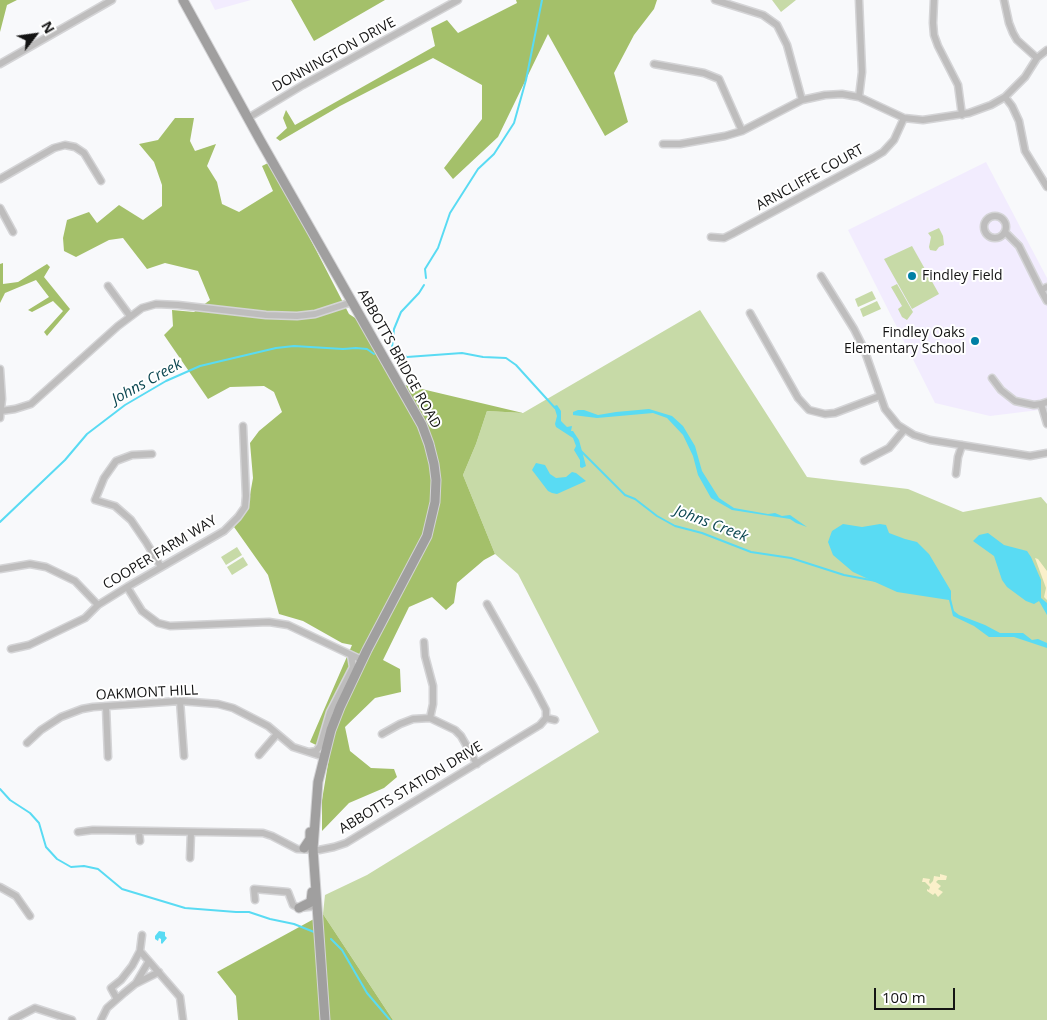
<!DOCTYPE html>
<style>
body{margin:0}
#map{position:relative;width:1047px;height:1020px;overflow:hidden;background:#f8f9fb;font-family:"Open Sans",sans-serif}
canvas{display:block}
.north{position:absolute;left:10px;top:10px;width:50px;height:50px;-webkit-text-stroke:4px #fff;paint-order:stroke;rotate:60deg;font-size:14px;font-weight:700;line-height:20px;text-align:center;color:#141414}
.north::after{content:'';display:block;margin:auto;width:18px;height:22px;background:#141414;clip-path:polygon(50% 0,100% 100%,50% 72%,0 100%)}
.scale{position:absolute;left:874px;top:988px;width:81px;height:22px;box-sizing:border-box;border:2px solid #141414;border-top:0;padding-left:6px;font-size:15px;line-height:18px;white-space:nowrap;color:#141414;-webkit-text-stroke:4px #fff;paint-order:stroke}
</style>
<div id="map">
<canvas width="1047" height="1020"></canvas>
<div class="north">N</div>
<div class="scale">100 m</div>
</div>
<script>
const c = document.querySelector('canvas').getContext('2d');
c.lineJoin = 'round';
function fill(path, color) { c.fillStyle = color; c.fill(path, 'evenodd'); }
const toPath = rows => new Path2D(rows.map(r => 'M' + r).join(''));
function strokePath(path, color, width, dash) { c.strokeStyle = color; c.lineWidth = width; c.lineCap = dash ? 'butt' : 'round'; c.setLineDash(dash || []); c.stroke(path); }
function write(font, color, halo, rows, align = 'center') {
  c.font = font + ' "Open Sans",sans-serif'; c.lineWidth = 4; c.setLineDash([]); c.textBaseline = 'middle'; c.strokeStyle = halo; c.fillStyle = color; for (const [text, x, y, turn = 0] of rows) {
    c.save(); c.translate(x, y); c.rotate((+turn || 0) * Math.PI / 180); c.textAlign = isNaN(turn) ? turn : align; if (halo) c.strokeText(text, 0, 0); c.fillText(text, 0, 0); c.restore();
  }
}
fill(toPath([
 [210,0,251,0,215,10],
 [986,162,1047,278,1047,409,990,416,935,403,848,230]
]), '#f2ecfe');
fill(toPath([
 [772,0,796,0,781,12],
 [939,228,943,236,944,245,939,247,936,251,930,250,929,247,931,237,928,233],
 [912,246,939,294,912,309,884,259],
 [897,284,913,312,907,320,902,317,898,309,902,306,891,287],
 [872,291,876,299,858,307,855,299],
 [877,301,881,309,863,317,860,309],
 [700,310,807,477,908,489,963,512,1041,497,1047,504,1047,1020,393,1020,323,914,325,895,367,875,599,732,518,574,495,554,463,475,476,444,487,411,523,413],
 [237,547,242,555,226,565,221,557],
 [243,557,248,565,232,575,227,567]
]), '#c7daa7');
fill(toPath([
 [0,0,17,0,7,5,0,32],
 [291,0,385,0,314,41],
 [516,0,657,0,654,9,634,35,614,73,628,122,605,136,548,34,498,137,453,179,444,168,482,119,482,85,433,58,340,106,280,141,276,138,287,128,283,118,286,110,295,125,435,46,431,28,447,20,458,33,517,3],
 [175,118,194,118,190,141,195,151,216,144,207,166,217,182,222,204,239,212,273,191,262,166,268,163,283,186,349,314,372,329,405,385,523,413,487,411,476,444,463,475,495,554,484,560,457,583,454,603,446,610,432,597,409,607,383,660,400,669,401,692,375,698,345,727,350,751,371,768,394,769,397,777,384,788,349,803,322,831,322,800,330,752,310,742,352,645,342,643,303,621,279,614,268,575,234,527,248,506,253,478,250,443,259,431,282,412,274,392,264,386,230,387,208,399,164,335,173,326,172,310,194,312,210,300,198,271,165,263,147,269,123,238,109,240,76,257,64,251,63,238,67,220,89,212,97,223,119,205,143,220,162,206,162,185,154,162,139,144,158,140],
 [3,263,3,284,18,282,47,264,50,267,44,277,70,309,47,336,44,332,63,311,53,301,32,312,28,310,49,297,36,280,5,293,0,303,0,264],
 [323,914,393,1020,238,1020,236,996,217,972]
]), '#a4c06a');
fill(toPath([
 [1035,558,1038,559,1047,571,1047,600,1044,597,1046,588],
 [940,874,947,876,946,880,938,880,936,882,941,886,938,889,943,892,938,897,935,893,933,895,927,891,927,889,929,890,930,887,925,882,922,882,923,878,930,879,929,882,930,884,933,881,934,876,940,877]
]), '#faf0ca');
fill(toPath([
 [557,405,561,411,561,421,567,427,572,426,571,431,573,431,579,440,586,466,582,468,580,467,580,460,574,450,576,446,573,438,556,427,555,424,557,416,554,406],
 [649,409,672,416,683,426,695,446,702,471,719,498,734,508,768,514,775,513,782,516,790,515,807,527,796,523,790,519,732,510,711,498,698,475,693,456,683,435,667,418,653,413,597,418,573,415,573,412,578,410,584,410,598,415,616,412],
 [536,463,545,465,550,474,556,478,566,477,572,472,576,473,586,481,557,494,552,493,548,491,532,470],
 [843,524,862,527,880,524,886,525,889,533,905,539,917,542,929,554,951,591,951,599,954,611,959,615,985,625,1000,633,1023,633,1032,640,1038,639,1047,643,1047,648,1014,637,989,637,974,626,953,616,949,600,897,592,853,572,833,555,828,542,832,531],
 [988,533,1004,545,1027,551,1031,557,1041,580,1041,598,1047,603,1047,615,1039,601,1034,604,1026,601,1007,587,1002,580,994,556,973,541,979,535],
 [159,931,165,932,165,936,167,938,162,944,161,943,161,939,159,938,158,941,155,939,155,936]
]), '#59dbf3');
strokePath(toPath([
 [426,278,425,269,438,248,450,213,478,169,494,154,514,123,526,80,542,0],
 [392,348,407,357,462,353,483,357,506,358,516,365,555,408],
 [392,348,394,329,401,312,419,293,424,285],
 [581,451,625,495,635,499,657,516,675,526,702,533,751,552,791,558,844,575,876,581],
 [0,522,65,460,87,434,125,405,166,381,200,366,276,348,294,346,343,349,356,348,367,349,374,354],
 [0,789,10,800,30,813,39,823,46,847,57,859,71,867,84,866,98,869,122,889,185,908,236,912,249,912,270,919,294,924,314,932],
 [331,939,342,950,367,993,390,1020]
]), '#59dbf3', 2);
const minor = toPath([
 [715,0,763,15,777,25,787,45,802,100],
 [859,0,862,72,859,97],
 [934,0,933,23,934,35,938,46,958,85,962,115],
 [1004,0,1009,23,1013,33,1017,40,1037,58],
 [0,64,112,0],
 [654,64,704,73,719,79,742,131],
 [1005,97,1012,106,1019,121,1025,151,1047,187],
 [248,118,303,85,458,0],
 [663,144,680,144,725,136,742,131,802,100,825,95,842,94,859,97,904,118,923,120,969,113,991,105,1005,97,1025,77,1037,58,1047,50],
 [0,179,54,148,65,145,75,147,84,153,101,181],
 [0,208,13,232],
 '984 227a11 11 0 1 1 22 0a11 11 0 1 1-22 0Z',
 [1005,232,1019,246,1041,290],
 [711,237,724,238,732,234,873,158,883,152,894,140,904,118],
 [821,276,854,329,864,349,885,409,898,425,914,435,930,440,1030,456,1047,453],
 [108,286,130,316],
 [1047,287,1041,290,1047,301],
 [750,313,798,398,809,410,825,414,835,413,880,396],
 [0,369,2,399,0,418],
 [992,378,1001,390,1015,401,1034,405,1041,404],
 [1047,402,1041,404,1047,424],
 [1,411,15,409,31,404,118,326,142,308,156,304,178,305,266,315,297,316,315,314,352,302],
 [152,454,132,455,116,461,104,478,95,500,115,506,131,520,146,542,161,567],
 [864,461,889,448,904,430],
 [956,474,958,457,962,445],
 [0,569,30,564,46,567,75,581,98,605],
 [127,587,142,611,158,623,170,626,269,622,288,625,362,660],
 [424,642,425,656,433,686,433,704,430,718],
 [11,649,29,645,85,618,98,605,127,587,224,531,238,517,245,507,246,496,243,426],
 [180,701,184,756],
 [106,707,108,757],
 [546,718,555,720],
 [382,734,400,724,413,719,430,718,455,730,461,736,477,764],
 [27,743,41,730,61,717,82,709,93,707,180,701,218,704,233,708,268,726,293,747,324,757],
 [310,752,316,751,320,746,330,712,353,667,351,655],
 [259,755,277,734],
 [139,831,140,841],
 [78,832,93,830,263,833,272,836,297,849,319,850,334,847,346,843,540,725,546,718,546,710,534,687,487,604],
 [190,858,191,832],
 [0,887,16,896,30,916],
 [255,900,254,889,288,892,293,905,299,908,317,906],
 [142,935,140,951,180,997,183,1020],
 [136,983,149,961],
 [117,999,111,988,121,980,132,966,140,951],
 [12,1020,35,1008,72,1020],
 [101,1020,107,1008,124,993,135,984,159,972]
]);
const secondary = toPath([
 [183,0,260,140,422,425,429,444,434,464,436,480,435,502,427,536,367,650,340,707,331,730,318,782,313,849,325,1020],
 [304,848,310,839,310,832],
 [299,908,309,903,311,901,312,892]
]);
strokePath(minor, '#d4d4d6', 9);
strokePath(secondary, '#d4d4d6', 11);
strokePath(minor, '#bebdbd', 6);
strokePath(secondary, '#a09f9f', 9);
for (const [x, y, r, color] of [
 [912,276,5,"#0080a5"],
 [975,341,5,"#0080a5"]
]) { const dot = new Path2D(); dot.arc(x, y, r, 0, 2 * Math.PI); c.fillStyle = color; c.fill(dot); strokePath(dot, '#fff', 2); }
write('14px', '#141414', '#fff', [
 ["DONNINGTON DRIVE",334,55,-29],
 ["ARNCLIFFE COURT",810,178,-29],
 ["ABBOTTS BRIDGE ROAD",399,359,61],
 ["COOPER FARM WAY",160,553,-31],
 ["OAKMONT HILL",147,693,-3],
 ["ABBOTTS STATION DRIVE",411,788,-31]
]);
write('14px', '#141414', '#fff', [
 ["Findley Field",922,276],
 ["Findley Oaks",965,333,"right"],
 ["Elementary School",965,349,"right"]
], 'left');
write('italic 15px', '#0c4751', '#fff', [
 ["Johns Creek",147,382,-29],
 ["Johns Creek",711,524,21]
]);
</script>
